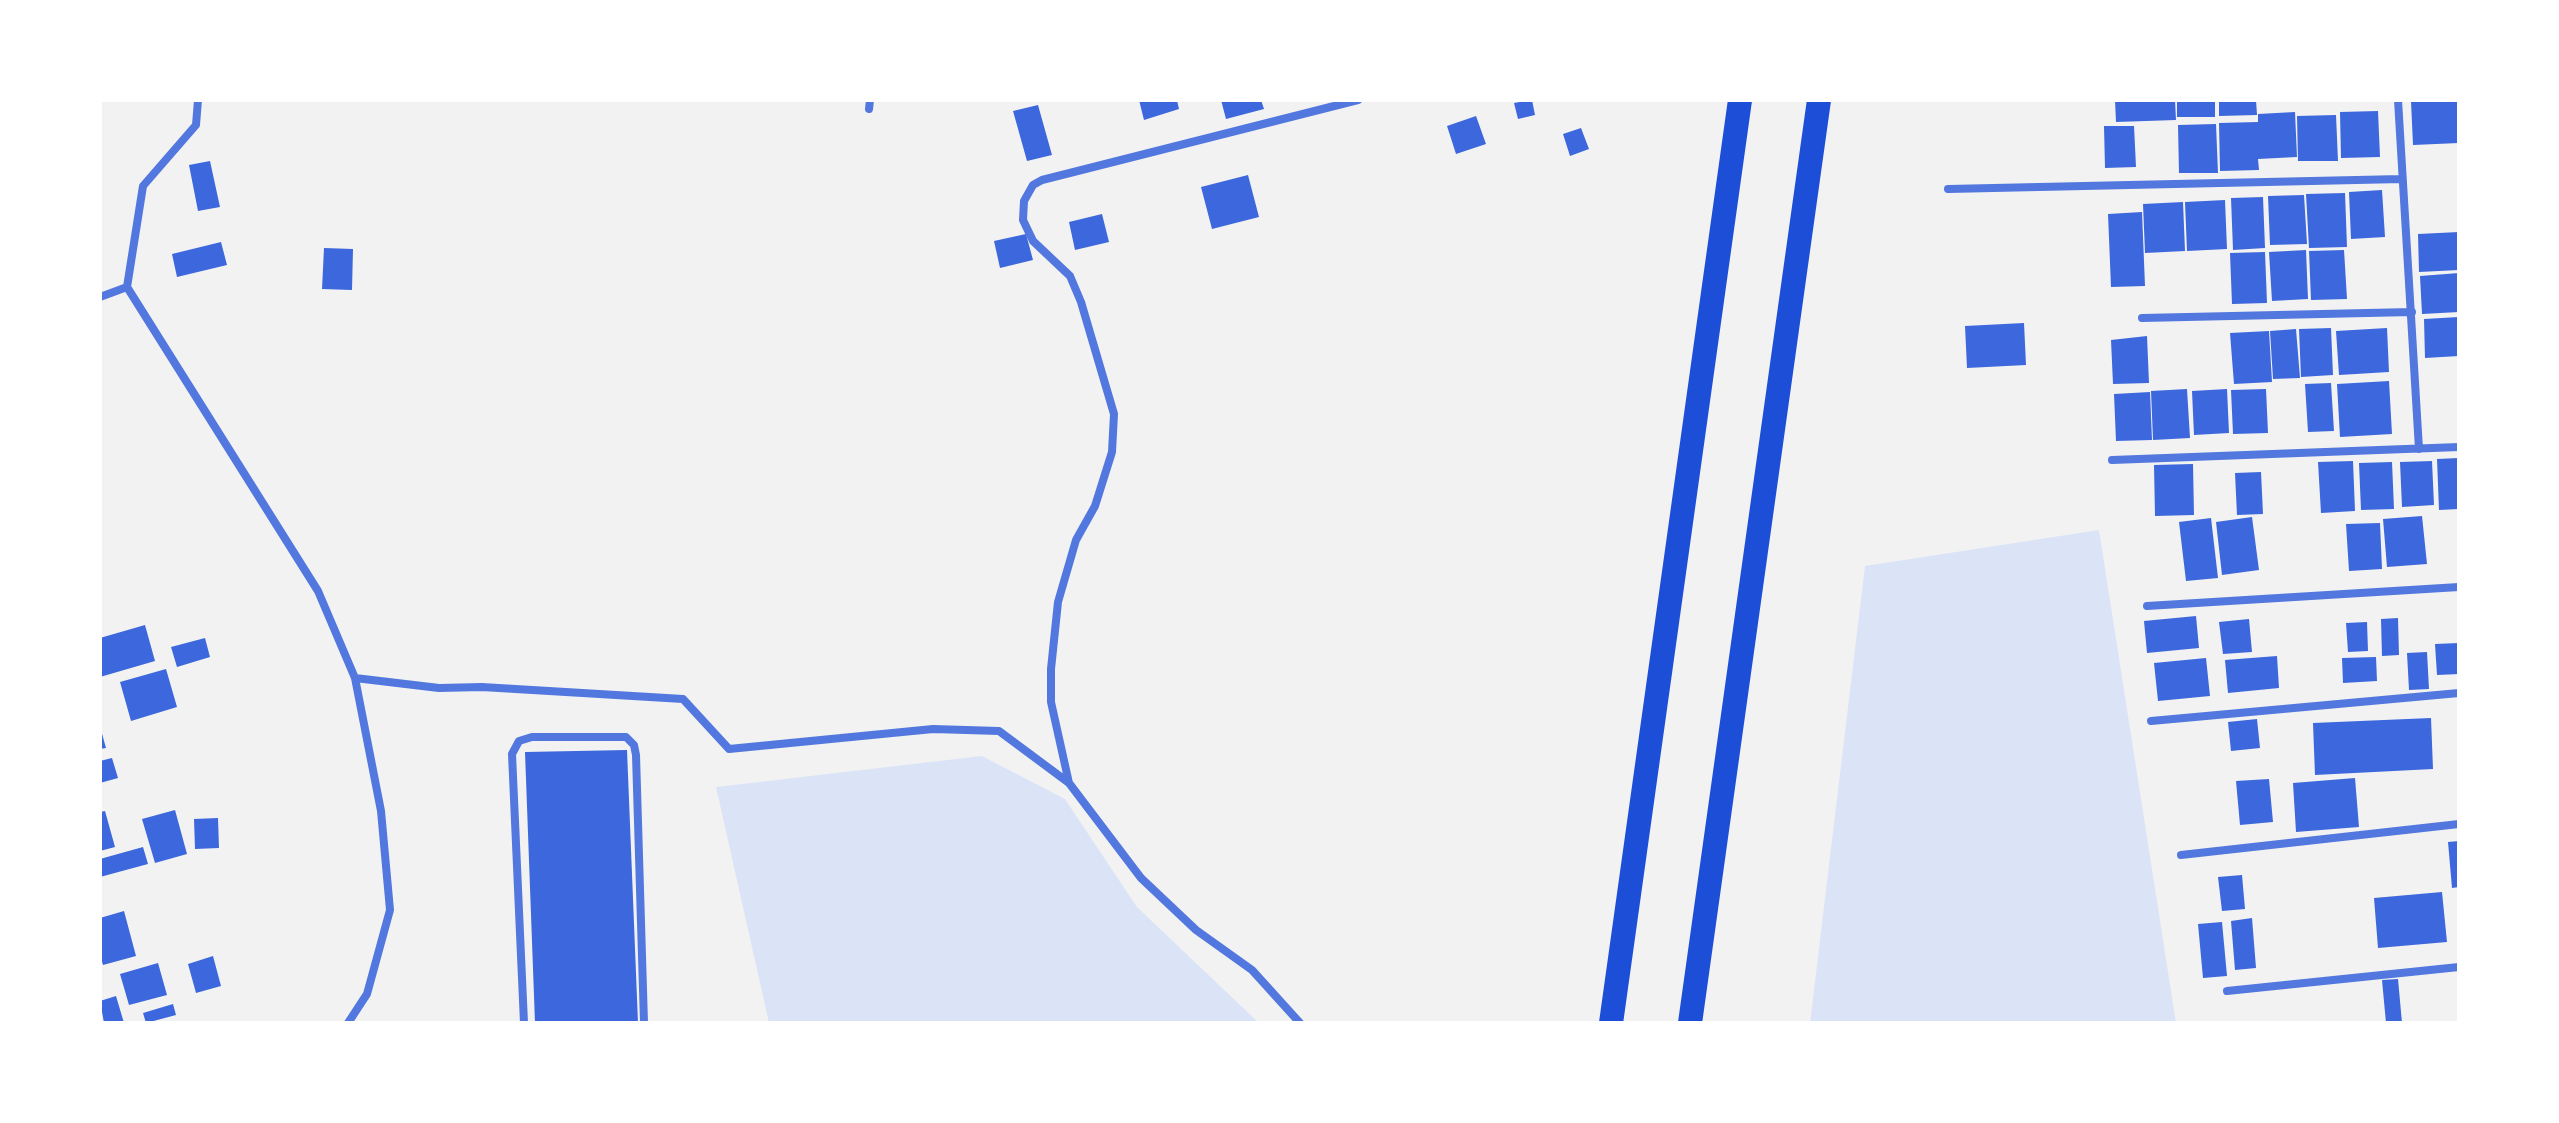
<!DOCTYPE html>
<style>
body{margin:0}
#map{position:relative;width:2559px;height:1123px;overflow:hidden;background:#f2f2f2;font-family:"Public Sans",sans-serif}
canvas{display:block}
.frame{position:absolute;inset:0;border:102px solid #fff;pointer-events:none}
</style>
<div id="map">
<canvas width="2559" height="1123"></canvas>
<div class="frame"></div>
</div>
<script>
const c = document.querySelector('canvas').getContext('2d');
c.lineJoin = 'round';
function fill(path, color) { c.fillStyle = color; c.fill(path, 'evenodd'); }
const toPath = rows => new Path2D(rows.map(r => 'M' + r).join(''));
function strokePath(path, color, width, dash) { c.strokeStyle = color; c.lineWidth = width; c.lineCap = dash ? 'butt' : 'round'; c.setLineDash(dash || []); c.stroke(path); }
fill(toPath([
 [2099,530,2176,1023,1810,1023,1865,566],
 [982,756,1065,799,1137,907,1259,1023,769,1023,716,787]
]), '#dbe4f7');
fill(toPath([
 [1139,100,1177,100,1179,109,1144,120],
 [1221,100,1261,100,1264,109,1226,119],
 [1530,100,1532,100,1535,115,1518,119,1514,103],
 [2115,100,2175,100,2176,120,2116,122],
 [2177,100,2215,100,2215,117,2177,117],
 [2219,100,2256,100,2257,115,2219,116],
 [2459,100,2459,143,2413,145,2411,101],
 [1038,105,1052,155,1027,161,1013,111],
 [2378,111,2380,157,2341,158,2340,112],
 [2295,112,2297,157,2258,159,2259,170,2220,171,2219,123,2258,122,2258,114],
 [2336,115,2338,161,2298,161,2297,116],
 [1476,116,1486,144,1456,154,1447,126],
 [2216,124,2218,173,2179,173,2178,125],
 [2104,126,2134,126,2136,167,2105,168],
 [1581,128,1589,149,1570,156,1563,134],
 [210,161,220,207,198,211,189,165],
 [1248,175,1259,217,1212,229,1201,187],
 [2382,190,2385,237,2351,239,2349,192],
 [2345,193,2347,247,2309,248,2306,194],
 [2304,195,2307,244,2270,245,2268,196],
 [2263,197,2265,248,2233,250,2231,198],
 [2225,200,2227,249,2187,251,2185,202],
 [2183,202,2185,251,2145,253,2143,204],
 [2142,212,2145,286,2111,287,2108,214],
 [1102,214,1109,242,1075,250,1069,222],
 [2459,232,2459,270,2419,272,2418,234],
 [1026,234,1033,260,1000,268,994,241],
 [221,242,227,265,177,277,172,254],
 [324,248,353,249,352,290,322,289],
 [2306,250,2308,299,2272,301,2269,252],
 [2344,250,2347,299,2311,300,2309,251],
 [2265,252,2267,303,2232,304,2230,253],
 [2459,273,2459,312,2422,314,2420,276],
 [2459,317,2459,356,2425,358,2424,319],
 [2024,323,2026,365,1967,368,1965,326],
 [2331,328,2333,375,2301,377,2299,329],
 [2387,328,2389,372,2339,375,2336,331],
 [2296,329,2300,378,2273,379,2270,331],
 [2269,331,2272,382,2234,384,2230,333],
 [2147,336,2149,383,2113,384,2111,340],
 [2389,381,2392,434,2340,437,2337,384],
 [2331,383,2334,431,2308,432,2305,384],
 [2187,389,2190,438,2153,440,2151,391],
 [2227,389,2229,433,2194,435,2192,391],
 [2266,389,2268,433,2233,434,2231,390],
 [2150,392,2152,440,2116,441,2114,394],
 [2459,458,2459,509,2439,510,2437,459],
 [2353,461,2355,511,2321,513,2318,462],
 [2432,461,2434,505,2402,507,2400,462],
 [2392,462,2394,509,2361,510,2359,463],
 [2193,464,2194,515,2155,516,2154,465],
 [2261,472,2263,514,2237,515,2235,473],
 [2422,516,2427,564,2387,567,2383,519],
 [2252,517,2259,570,2222,575,2216,522],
 [2211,518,2218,578,2186,581,2179,522],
 [2380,523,2382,569,2349,571,2346,524],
 [2196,616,2199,648,2147,653,2144,621],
 [2398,618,2399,655,2382,656,2381,619],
 [2249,619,2252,652,2223,654,2219,622],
 [2367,622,2368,651,2348,652,2346,623],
 [145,625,155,661,100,677,100,638],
 [205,638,210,657,177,667,171,647],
 [2459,643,2459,674,2437,675,2435,644],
 [2427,652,2429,689,2409,690,2407,653],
 [2277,656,2279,688,2228,693,2225,660],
 [2376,657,2377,681,2343,683,2342,658],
 [2206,658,2210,696,2158,701,2154,663],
 [166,669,177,707,131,721,120,682],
 [2431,718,2433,769,2315,775,2313,723],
 [2257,719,2260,748,2231,751,2228,722],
 [101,730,106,748,100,749,100,731],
 [627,750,638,1023,535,1023,525,752],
 [112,758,118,778,100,783,100,761],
 [2355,778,2359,827,2296,832,2293,783],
 [2269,779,2273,822,2240,825,2236,781],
 [175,810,187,854,155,863,142,819],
 [105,811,115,847,100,851,100,812],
 [218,818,219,848,195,849,194,819],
 [2459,841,2459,887,2452,888,2448,842],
 [143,847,148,864,100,877,100,859],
 [2242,875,2245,909,2222,911,2218,877],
 [2442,892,2447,942,2378,948,2374,898],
 [124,911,136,956,103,965,100,955,100,918],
 [2252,918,2256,968,2235,970,2231,921],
 [2222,922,2227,976,2203,978,2198,924],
 [213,956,221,986,196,993,188,964],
 [158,963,167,995,129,1005,120,974],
 [2398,979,2402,1023,2386,1023,2382,980],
 [116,996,124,1023,104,1023,100,1001],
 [173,1004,176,1015,146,1023,143,1013]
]), '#3d67dc');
strokePath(toPath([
 [198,100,196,125,143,186,127,287,318,591,355,678,381,811,390,910,367,994,348,1023],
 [2398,100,2419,449],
 [869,109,870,100],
 [1948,189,2402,179],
 [100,297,127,287],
 [2142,318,2412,312],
 [2112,460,2459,447],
 [2147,606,2459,587],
 [355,678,439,688,482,687,683,699,729,749,933,729,999,731,1069,783],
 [2151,721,2459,693],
 [2181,855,2459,824],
 [2227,991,2459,967],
 [524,1023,512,754,519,741,532,737,626,737,634,745,636,755,644,1023],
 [1300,1023,1252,970,1196,930,1141,878,1069,783,1051,702,1051,669,1058,602,1076,540,1095,506,1112,452,1114,414,1081,302,1070,276,1033,241,1023,220,1024,201,1033,185,1042,180,1358,100]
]), '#5277de', 8);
strokePath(toPath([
 [1611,1023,1740,100],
 [1690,1023,1819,100]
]), '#1d4ed8', 24);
</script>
